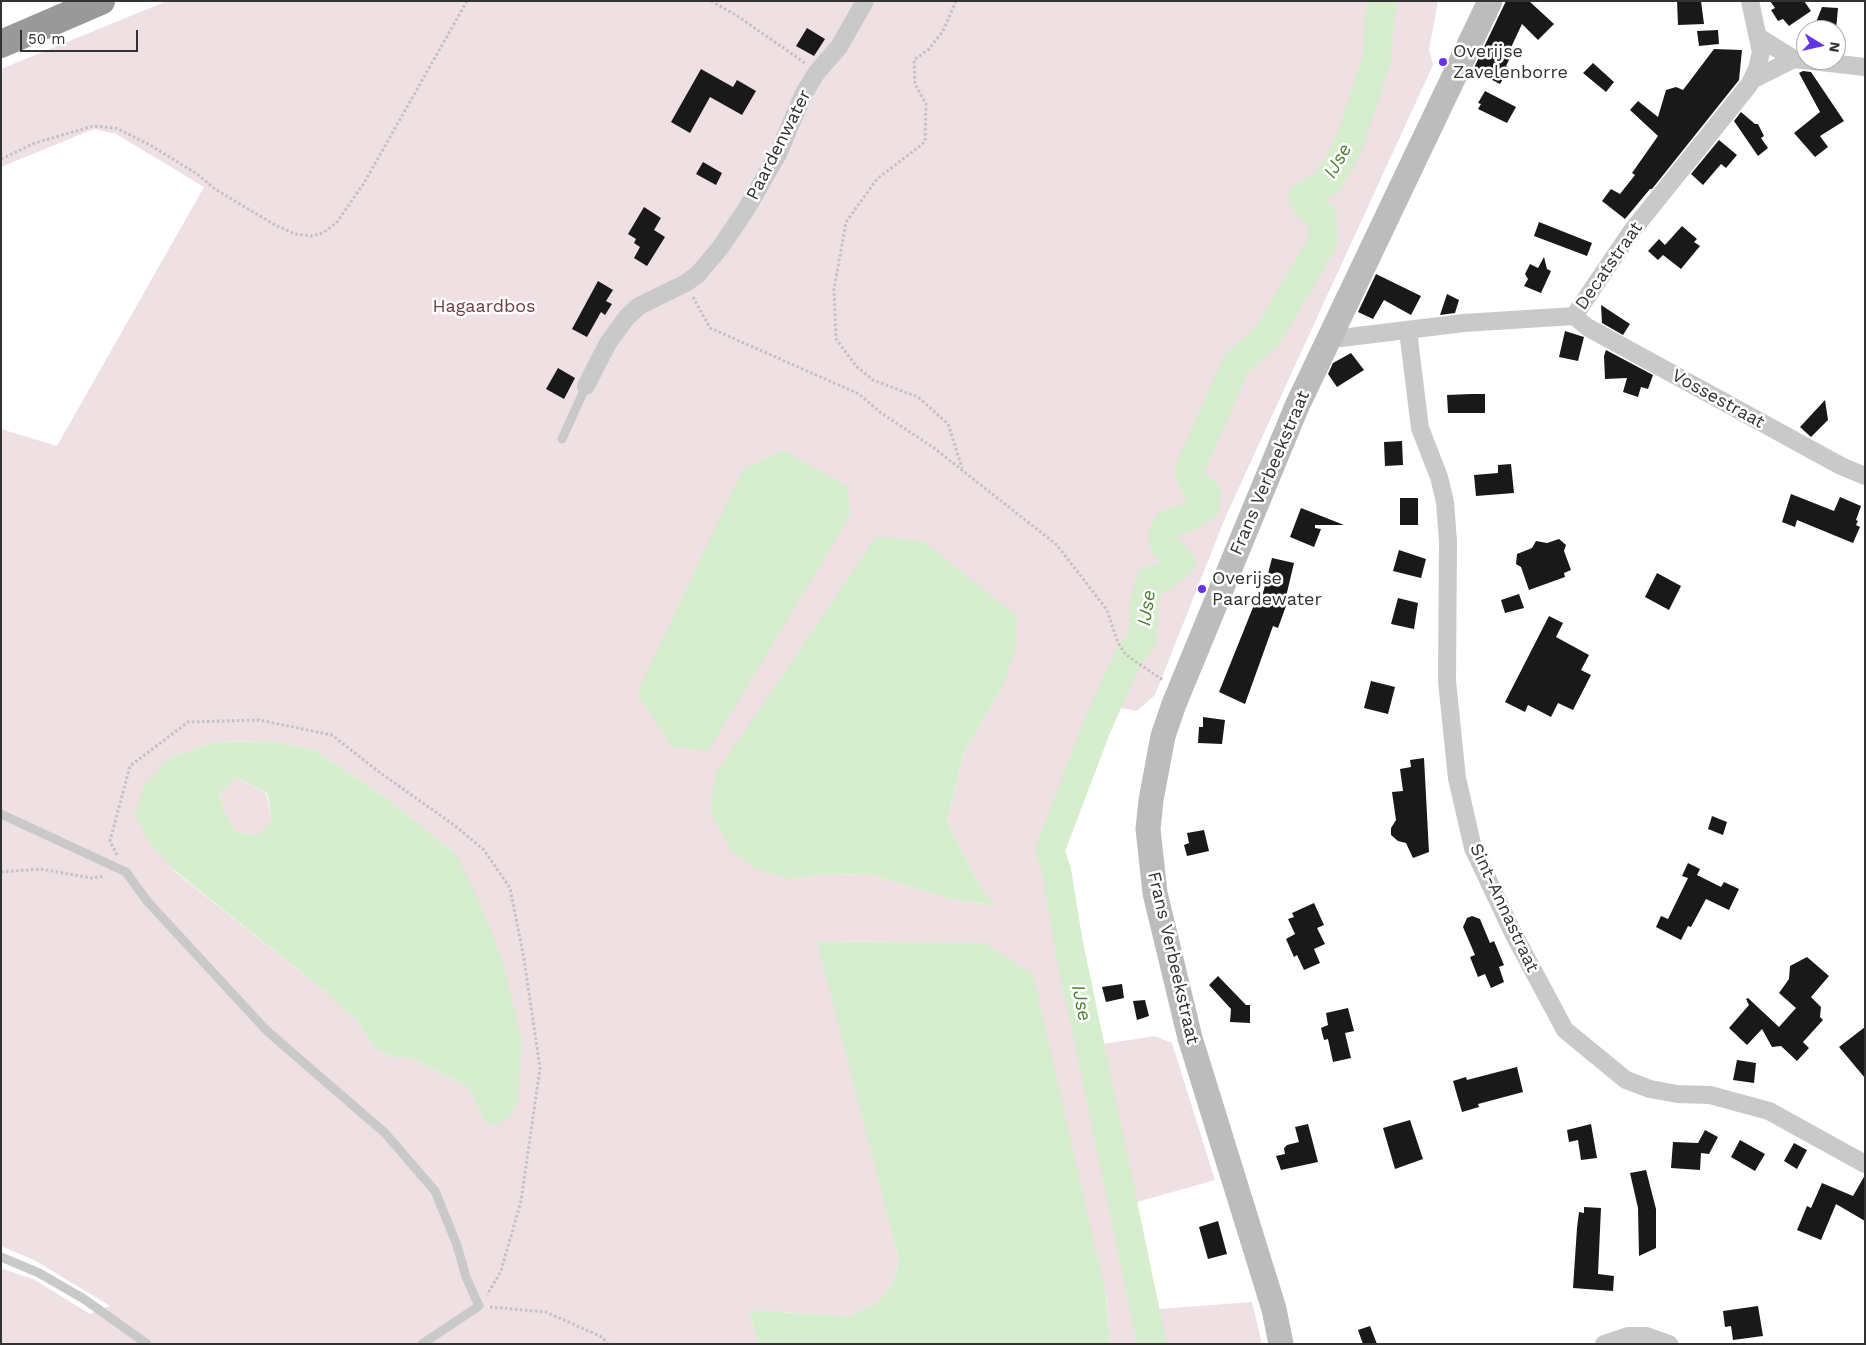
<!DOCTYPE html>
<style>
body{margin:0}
#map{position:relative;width:1866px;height:1345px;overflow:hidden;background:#fff;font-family:"Work Sans",sans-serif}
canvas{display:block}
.frame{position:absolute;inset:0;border:2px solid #323232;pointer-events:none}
.north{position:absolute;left:1796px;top:20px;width:50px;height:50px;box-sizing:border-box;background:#fff;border:1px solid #adadad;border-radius:50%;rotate:99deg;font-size:14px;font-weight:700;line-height:20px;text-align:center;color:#323232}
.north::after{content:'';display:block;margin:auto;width:18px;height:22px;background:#6435e8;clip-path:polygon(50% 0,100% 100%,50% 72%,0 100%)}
.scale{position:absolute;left:20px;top:30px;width:118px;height:22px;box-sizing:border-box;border:2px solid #323232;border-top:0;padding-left:6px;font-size:15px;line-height:18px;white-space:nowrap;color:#323232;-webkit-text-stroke:4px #fff;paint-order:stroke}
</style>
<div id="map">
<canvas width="1866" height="1345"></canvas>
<div class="frame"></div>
<div class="north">N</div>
<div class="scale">50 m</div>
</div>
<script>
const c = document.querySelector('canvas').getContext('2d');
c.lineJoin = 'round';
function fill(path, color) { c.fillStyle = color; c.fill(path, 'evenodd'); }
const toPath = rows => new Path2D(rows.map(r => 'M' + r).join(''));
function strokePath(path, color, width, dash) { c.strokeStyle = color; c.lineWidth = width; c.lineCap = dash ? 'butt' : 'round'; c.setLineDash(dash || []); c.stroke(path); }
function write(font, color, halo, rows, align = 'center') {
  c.font = font + ' "Work Sans",sans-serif'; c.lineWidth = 5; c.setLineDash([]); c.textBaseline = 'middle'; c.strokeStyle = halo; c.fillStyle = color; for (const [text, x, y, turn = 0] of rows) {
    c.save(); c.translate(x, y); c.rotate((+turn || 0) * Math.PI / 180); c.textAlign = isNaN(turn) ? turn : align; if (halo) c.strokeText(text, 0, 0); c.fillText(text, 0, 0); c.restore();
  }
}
fill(toPath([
 [167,1,1438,1,1429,50,1433,65,1225,518,1155,695,1137,711,1106,705,1050,849,1057,873,1068,941,1090,1046,1155,1036,1172,1043,1215,1180,1123,1206,1145,1310,1252,1302,1262,1344,1110,1344,1106,1295,985,943,818,941,899,1261,893,1283,878,1302,850,1316,749,1310,758,1344,1,1344,1,1268,35,1280,90,1314,110,1306,34,1260,1,1246,1,429,57,446,204,187,116,134,94,129,1,167,1,69],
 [1003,686,964,752,947,821,981,888,996,906,955,900,871,875,828,874,790,879],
 [272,741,315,750,384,796,456,854,486,1123,468,1087,410,1058,392,1057,376,1050,357,1021,326,992,174,871,169,758,214,742],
 [237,778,266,793,272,822,257,836,235,831,225,812,219,794]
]), '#eee0e3');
fill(toPath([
 [784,450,848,487,850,516,708,751,672,747,637,693,743,469],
 [877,536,924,542,1017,616,1017,643,1003,686,964,752,947,821,981,888,997,906,955,900,871,875,828,874,790,879,758,870,731,851,710,811,716,773],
 [272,741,315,750,384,796,456,854,481,905,502,959,522,1040,518,1101,510,1116,497,1125,486,1123,468,1087,410,1058,392,1057,376,1050,357,1021,326,992,175,871,148,841,135,814,145,784,169,758,214,742],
 [237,778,267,793,272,822,257,836,235,831,225,812,219,794],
 [817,941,985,943,1033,974,1106,1295,1110,1344,758,1344,749,1310,850,1316,878,1302,893,1283,899,1261]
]), '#d6eecd');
strokePath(toPath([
 [1152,1344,1068,941,1057,873,1050,850,1098,724,1127,660,1143,637,1144,604,1150,581,1164,577,1181,562,1165,546,1162,535,1168,524,1189,517,1205,507,1206,492,1196,488,1189,471,1236,364,1267,336,1323,242,1322,216,1307,206,1303,197,1328,182,1349,144,1377,58,1380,12,1383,1]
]), '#d6eecd', 29);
fill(toPath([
 [1506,1,1529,1,1554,24,1538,40,1522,24,1507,56,1510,58,1506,66,1509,68,1500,84,1473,70],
 [1677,1,1701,1,1704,24,1678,25],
 [1770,1,1804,1,1811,11,1789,26,1783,19,1778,21,1771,10,1775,8],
 [1822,7,1838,8,1836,30,1813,30],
 [807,28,825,39,814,56,796,46],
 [1718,30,1719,44,1699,46,1697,31],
 [1714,49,1742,50,1739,80,1652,189,1650,189,1625,219,1602,201,1611,189,1620,194,1635,175,1632,173,1658,136,1630,110,1638,101,1658,117,1666,90,1676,87,1683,90],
 [1593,63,1614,82,1606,92,1583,73],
 [701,69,733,87,737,80,756,91,742,115,710,97,690,133,671,122],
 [1803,71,1811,72,1844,121,1820,136,1828,147,1815,157,1794,133,1820,112,1799,73],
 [1485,91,1516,107,1507,123,1478,109,1481,104,1478,103],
 [1741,112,1755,124,1758,124,1764,136,1761,138,1768,148,1758,156,1734,121],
 [1719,140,1737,155,1726,168,1721,164,1703,185,1691,174],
 [703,162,722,173,716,185,696,174],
 [644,207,661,218,654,230,665,237,647,266,634,258,640,247,634,243,636,239,628,234],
 [1539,222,1592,243,1587,256,1534,236],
 [1682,226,1697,239,1694,242,1700,246,1681,269,1663,255,1658,260,1648,251,1659,239,1665,245],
 [1544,257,1547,269,1551,271,1541,293,1524,286,1528,279,1525,274,1530,264,1538,268],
 [1376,274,1421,296,1411,315,1384,300,1373,319,1358,312],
 [598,281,613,290,606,301,612,304,605,315,601,312,587,337,572,329],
 [1447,294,1459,300,1455,313,1440,315],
 [1601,305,1630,324,1623,335,1602,323],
 [1565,331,1584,337,1578,361,1559,357],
 [1606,350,1653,375,1648,389,1641,387,1638,397,1623,392,1627,378,1605,379,1604,356],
 [1351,353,1364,370,1337,387,1328,374,1333,363],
 [558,368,575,378,564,399,546,389],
 [1471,394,1485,394,1485,413,1448,413,1447,395],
 [1825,400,1828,420,1811,437,1800,427],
 [1402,441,1403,465,1385,466,1384,442],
 [1511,464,1514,493,1476,496,1474,475,1498,473,1498,465],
 [1791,494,1834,511,1840,497,1861,506,1856,520,1858,521,1856,525,1860,527,1853,543,1797,520,1795,527,1782,522],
 [1400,498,1418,498,1418,525,1400,525],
 [1301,508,1344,525,1315,525,1315,528,1321,529,1314,547,1290,537],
 [1559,539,1566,545,1564,551,1571,570,1564,573,1565,577,1529,590,1521,567,1516,564,1517,554,1532,548,1536,541,1547,543],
 [1399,550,1426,559,1421,578,1393,571],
 [1272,558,1294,563,1284,605,1286,606,1278,628,1273,626,1245,704,1219,692,1258,595,1262,597],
 [1657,573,1681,586,1669,610,1645,597],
 [1519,594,1524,608,1505,613,1501,600],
 [1398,598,1418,603,1414,629,1391,624],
 [1549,616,1563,623,1556,637,1589,655,1581,670,1591,675,1573,710,1558,703,1551,717,1528,705,1525,712,1505,702],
 [1371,681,1395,687,1388,714,1364,708],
 [1203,717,1225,720,1222,744,1198,743,1199,727,1203,727],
 [1424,758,1429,852,1413,858,1406,843,1398,841,1391,835,1391,828,1396,820,1392,792,1403,791,1400,769,1411,767,1410,760],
 [1712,816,1727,822,1723,835,1708,829],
 [1204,830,1209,851,1187,856,1184,845,1189,843,1187,833],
 [1688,863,1700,869,1697,875,1721,887,1724,882,1739,889,1729,910,1706,899,1691,927,1688,926,1681,940,1656,927,1661,916,1668,919,1688,878,1682,876],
 [1314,903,1324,925,1317,928,1325,944,1314,949,1320,963,1304,970,1297,955,1294,957,1286,939,1295,934,1288,919,1294,917,1292,913],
 [1472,916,1480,919,1490,943,1494,941,1504,965,1499,967,1504,982,1491,988,1485,974,1478,977,1470,957,1475,955,1463,927,1467,918],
 [1807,957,1829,976,1811,997,1821,1007,1820,1017,1823,1020,1803,1042,1809,1048,1797,1061,1781,1046,1772,1047,1762,1029,1747,1045,1729,1028,1749,1005,1746,999,1748,998,1779,1027,1796,1008,1779,993,1789,979,1790,966],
 [1218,976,1246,1005,1250,1005,1250,1023,1230,1022,1231,1009,1209,985],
 [1122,984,1124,998,1106,1002,1102,987],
 [1145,1000,1149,1016,1137,1020,1133,1001],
 [1348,1008,1354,1031,1345,1033,1351,1058,1333,1062,1328,1039,1324,1040,1321,1028,1328,1025,1326,1013],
 [1865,1027,1865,1078,1839,1047],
 [1737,1060,1756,1063,1754,1083,1733,1080],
 [1517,1067,1523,1092,1478,1104,1479,1107,1462,1112,1453,1081,1466,1077,1467,1080],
 [1410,1120,1423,1159,1395,1169,1383,1128],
 [1308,1124,1318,1162,1281,1170,1276,1156,1285,1154,1284,1148,1287,1145,1299,1142,1295,1127],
 [1591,1124,1597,1158,1581,1160,1578,1140,1569,1142,1567,1130],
 [1705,1130,1718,1137,1709,1154,1701,1153,1700,1170,1671,1168,1673,1142,1698,1143],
 [1740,1140,1765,1154,1755,1171,1731,1157],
 [1794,1143,1807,1150,1797,1169,1784,1161],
 [1646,1170,1656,1209,1656,1248,1639,1256,1638,1208,1630,1173],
 [1865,1175,1865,1221,1836,1204,1821,1240,1797,1230,1807,1206,1811,1208,1822,1183,1853,1196],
 [1584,1207,1601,1208,1598,1274,1614,1276,1613,1291,1573,1288,1577,1228,1579,1212,1584,1213],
 [1218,1221,1227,1254,1208,1259,1199,1227],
 [1758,1306,1763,1336,1733,1340,1731,1326,1725,1327,1723,1311],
 [1370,1326,1377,1344,1363,1344,1358,1330]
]), '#191919');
strokePath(toPath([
 [711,1,736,15,805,63],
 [956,1,943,31,929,49,914,60,915,84,926,104,925,142,877,179,846,222,834,289,836,339,856,366,873,380,918,397,948,424,962,468],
 [1,159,35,143,93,126,116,128,150,145,197,174,215,189,275,225,295,234,311,236,323,233,337,222,364,183,467,1],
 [693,297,710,328,859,394,881,413,934,448,1057,545,1107,610,1118,643,1126,655,1163,680],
 [117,855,110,841,130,766,188,722,259,720,332,735,379,772,454,825,484,850,510,888,524,959,540,1068,521,1201,501,1271,487,1295],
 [1,872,41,869,91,878,105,876],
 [490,1307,546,1312,602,1337,608,1344]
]), '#c2c2c2', 3, [2.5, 2.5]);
strokePath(toPath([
 [562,439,586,386],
 [1,814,126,872,147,901,267,1031,385,1133,435,1191,457,1245,466,1277,479,1306,422,1344],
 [1,1257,39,1273,84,1299,147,1344]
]), '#c9c9c9', 9);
strokePath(toPath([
 [1760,38,1794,59,1865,67],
 [1752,80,1794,59],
 [1574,316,1587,327,1841,466,1865,476],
 [1408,331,1420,428,1439,477,1445,502,1448,541,1447,681,1457,778,1473,848,1513,933,1565,1030,1626,1080,1650,1089,1677,1094,1710,1095,1769,1111,1865,1164],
 [1329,337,1341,338,1464,323,1574,316,1631,232,1749,85,1757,69,1761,52,1750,1],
 [586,386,608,343,627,317,639,306,686,283,698,274,720,248,747,208,778,154,803,95,817,72,839,47,865,1],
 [1604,1344,1628,1336,1646,1336,1669,1344]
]), '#c9c9c9', 18);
strokePath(toPath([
 [1281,1344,1274,1309,1190,1038,1155,893,1148,829,1151,800,1163,736,1174,704,1297,406,1490,1]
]), '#bcbcbc', 25);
strokePath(toPath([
 [1,44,101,1]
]), '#999', 28);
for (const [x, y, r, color] of [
 [1443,62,5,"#6435e8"],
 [1202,589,5,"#6435e8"]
]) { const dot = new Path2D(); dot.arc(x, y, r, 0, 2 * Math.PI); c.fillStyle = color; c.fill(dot); strokePath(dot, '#fff', 2); }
write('18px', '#323232', '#fff', [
 ["Overijse",1453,52],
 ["Zavelenborre",1453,73],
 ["Overijse",1212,579],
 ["Paardewater",1212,600]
], 'left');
write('18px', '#323232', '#fff', [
 ["Paardenwater",779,145,-63],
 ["Decatstraat",1609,266,-55],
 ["Vossestraat",1718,399,29],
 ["Frans Verbeekstraat",1270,473,-67],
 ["Sint-Annastraat",1504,908,65],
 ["Frans Verbeekstraat",1173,958,77]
]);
write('18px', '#6f3d44', '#fff', [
 ["Hagaardbos",484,307]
]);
write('italic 19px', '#4c8236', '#fff', [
 ["IJse",1338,161,-60],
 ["IJse",1147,608,-81],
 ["IJse",1081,1003,78]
]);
</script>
